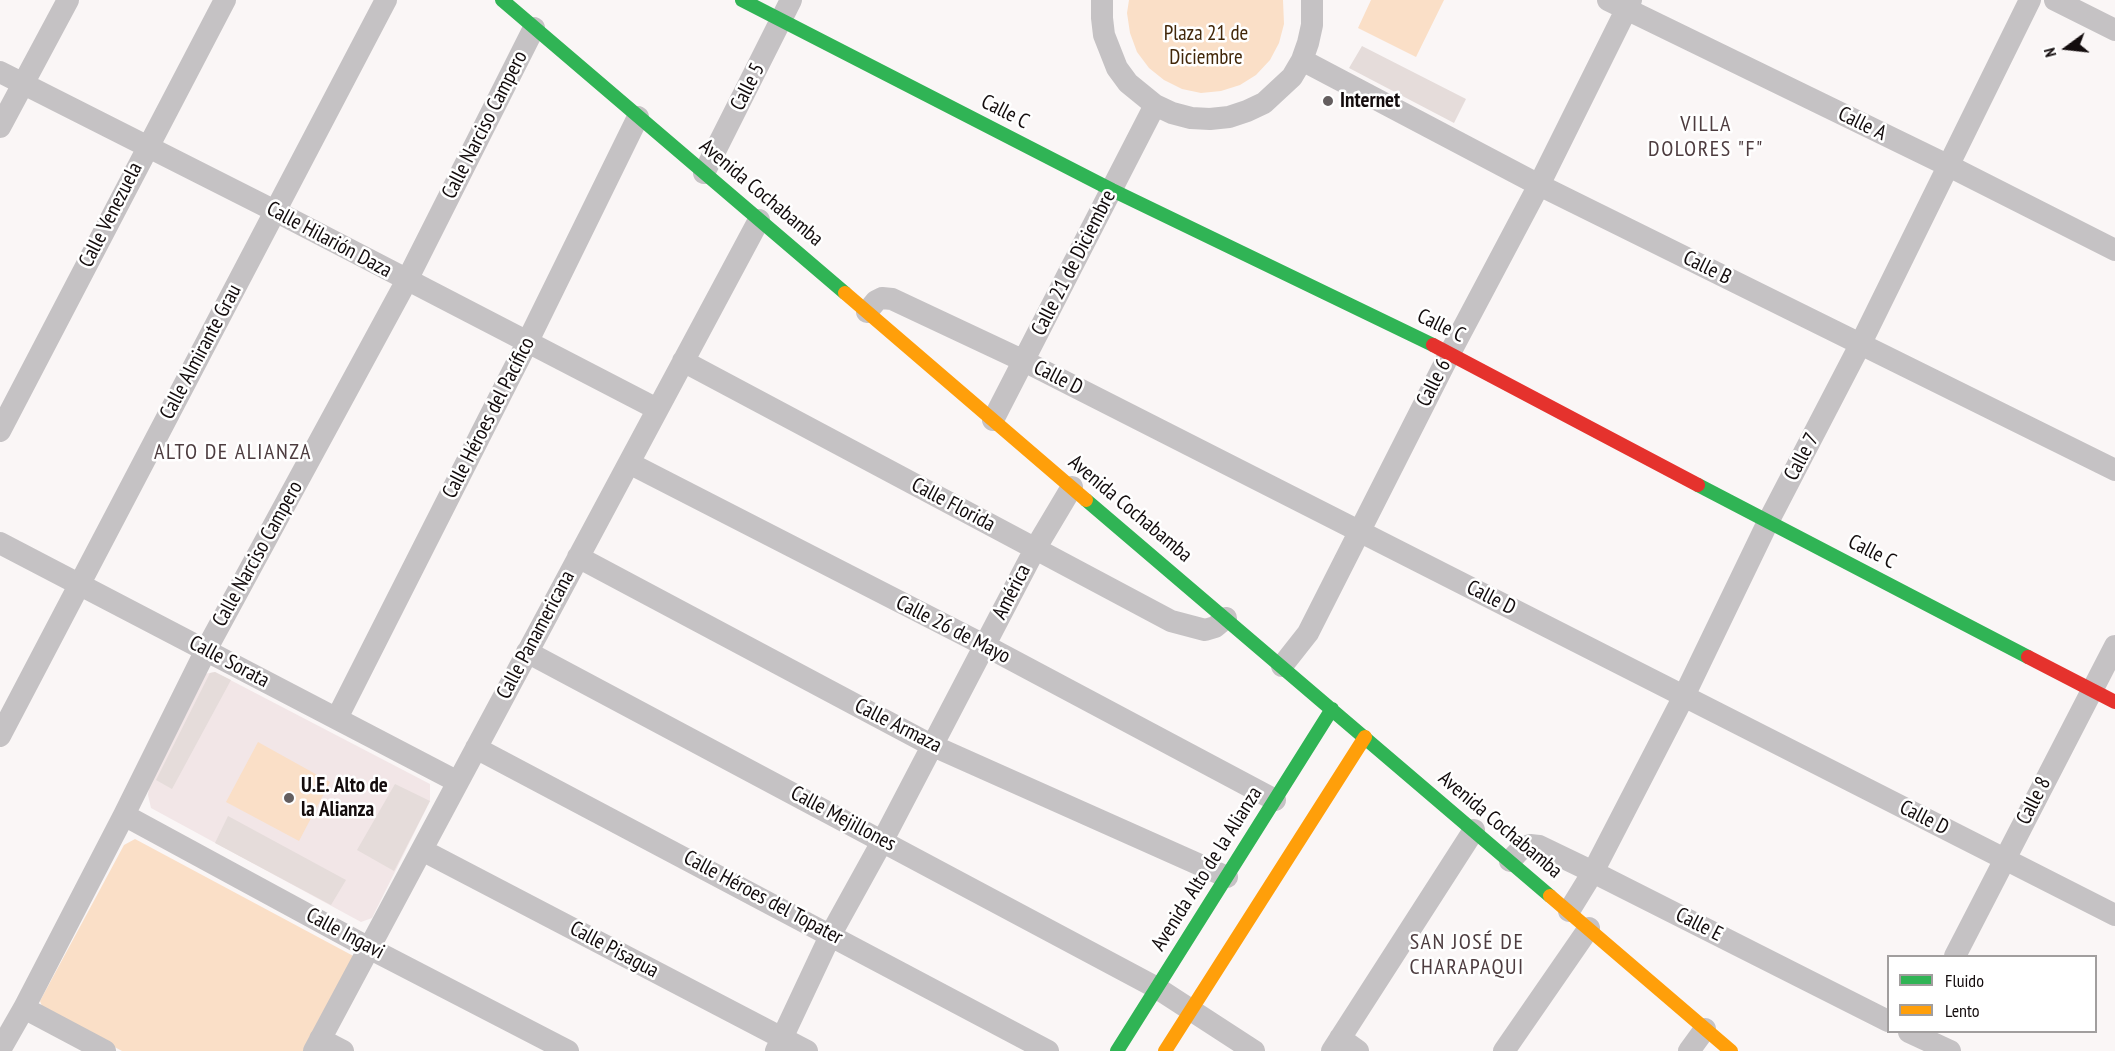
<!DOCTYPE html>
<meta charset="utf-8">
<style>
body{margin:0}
#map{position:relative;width:2115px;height:1051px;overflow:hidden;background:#faf6f6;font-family:"PT Sans Narrow",sans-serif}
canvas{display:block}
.legend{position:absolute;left:1887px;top:955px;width:210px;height:78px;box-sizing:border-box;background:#fff;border:2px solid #a19e9e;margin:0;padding:8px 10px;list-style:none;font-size:18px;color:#130c0d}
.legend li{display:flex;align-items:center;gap:12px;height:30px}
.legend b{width:30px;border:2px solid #a19e9e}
.north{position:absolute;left:2037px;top:18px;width:60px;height:60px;-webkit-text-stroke:4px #fff;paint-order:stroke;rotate:255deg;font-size:16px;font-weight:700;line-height:24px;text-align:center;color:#130c0d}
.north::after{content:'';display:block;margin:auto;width:21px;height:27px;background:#130c0d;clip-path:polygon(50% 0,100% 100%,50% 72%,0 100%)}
</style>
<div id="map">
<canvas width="2115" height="1051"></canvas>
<ul class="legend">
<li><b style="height:8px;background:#30b455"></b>Fluido</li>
<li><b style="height:8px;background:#ff9f0a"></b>Lento</li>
</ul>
<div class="north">N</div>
</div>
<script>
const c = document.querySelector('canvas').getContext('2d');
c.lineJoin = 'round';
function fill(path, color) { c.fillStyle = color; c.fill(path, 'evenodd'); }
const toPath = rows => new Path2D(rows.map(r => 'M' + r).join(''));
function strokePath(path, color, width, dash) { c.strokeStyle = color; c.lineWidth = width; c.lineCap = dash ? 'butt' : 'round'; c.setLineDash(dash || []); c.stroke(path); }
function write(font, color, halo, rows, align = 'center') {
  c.font = font + ' "PT Sans Narrow",sans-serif'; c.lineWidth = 5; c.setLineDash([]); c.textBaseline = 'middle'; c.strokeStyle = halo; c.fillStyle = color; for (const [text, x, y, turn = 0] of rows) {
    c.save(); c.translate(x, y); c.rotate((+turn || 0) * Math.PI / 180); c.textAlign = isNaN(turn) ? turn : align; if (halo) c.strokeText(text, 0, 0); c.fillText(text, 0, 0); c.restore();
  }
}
fill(toPath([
 [215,672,430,784,430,801,372,918,361,922,151,808,148,795,150,777,204,674]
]), '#f2e6e7');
fill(toPath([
 [1129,0,1283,0,1284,24,1279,43,1270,60,1256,75,1240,85,1221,91,1201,93,1182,89,1164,80,1149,68,1137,52,1130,33,1127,13],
 [1371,0,1444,0,1416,57,1358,28],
 [258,742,330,782,299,841,226,802],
 [135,839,359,959,310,1051,122,1051,43,1009,40,1001,124,845]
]), '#fadfc7');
fill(toPath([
 [1362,46,1466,99,1454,123,1349,68],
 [215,672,231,680,172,789,156,780,210,673],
 [395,784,430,801,394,871,357,850],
 [228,816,346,880,331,905,215,843]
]), '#e5dcda');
strokePath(toPath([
 [1102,0,1102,18,1104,35,1117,68,1128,83,1155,105,1172,113,1191,118,1210,119,1229,117,1247,111,1264,103,1292,77,1302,60,1308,43,1312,25,1312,0],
 [1608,0,1949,166,2115,250],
 [2055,0,2115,30],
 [1302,60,1539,185,2115,470],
 [0,72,275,211,657,409],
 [0,127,68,0],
 [704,173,791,0],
 [867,312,876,301,882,298,892,299,1024,361,2115,915],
 [683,361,1171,621,1205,630,1215,627,1226,618],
 [993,420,1155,105],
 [0,431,225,0],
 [629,463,984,645,1275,800],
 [0,543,458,782],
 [578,557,931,745,1227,877],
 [527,652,1157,988,1254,1051],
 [1282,666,1308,633,1450,353,1539,185,1631,0],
 [337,718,527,343,638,117],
 [0,736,386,0],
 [476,748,1048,1051],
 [124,815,369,948,568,1051],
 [422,850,807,1051],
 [1510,861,1522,848,1530,845,1539,846,1593,872,1888,1021],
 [1569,911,1593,872,1684,696,1768,522,1861,343,2030,0],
 [1955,956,2115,646],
 [24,1008,105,1051],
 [1909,1032,1950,1051],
 [1340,1038,1358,1051],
 [320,1039,343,1051],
 [0,1050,24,1008,124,815,206,650,407,280,534,28],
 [314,1051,759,220],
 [776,1051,831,934,883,840,1035,549,1072,487],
 [1332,1051,1474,830],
 [1504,1051,1589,928],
 [1689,1051,1705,1029]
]), '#c5c2c4', 22);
strokePath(toPath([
 [502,0,845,293],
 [742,0,1112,190,1433,345],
 [1698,485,2028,657],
 [1086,500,1550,896],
 [1117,1051,1332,709]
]), '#30b455', 14);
strokePath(toPath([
 [845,293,1086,500],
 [1550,896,1731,1051],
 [1165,1051,1365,737]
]), '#ff9f0a', 14);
strokePath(toPath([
 [1433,345,1698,485],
 [2028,657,2115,702]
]), '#e5322d', 14);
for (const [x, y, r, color] of [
 [1328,101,6,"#645e5f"],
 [289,798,6,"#645e5f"]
]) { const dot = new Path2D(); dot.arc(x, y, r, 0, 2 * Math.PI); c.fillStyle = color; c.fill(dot); strokePath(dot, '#fff', 2); }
write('21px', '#422709', '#fff', [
 ["Plaza 21 de",1206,34],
 ["Diciembre",1206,58]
]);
write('21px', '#130c0d', '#fff', [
 ["Calle 5",748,87,-63],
 ["Calle C",1005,112,27],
 ["Calle A",1862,124,26],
 ["Calle Narciso Campero",485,125,-63],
 ["Avenida Cochabamba",761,193,40],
 ["Calle Venezuela",111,215,-63],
 ["Calle Hilarión Daza",329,240,28],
 ["Calle 21 de Diciembre",1074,263,-63],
 ["Calle B",1707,268,26],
 ["Calle C",1441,326,26],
 ["Calle Almirante Grau",201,352,-62],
 ["Calle D",1058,378,27],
 ["Calle 6",1434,383,-63],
 ["Calle Héroes del Pacífico",489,418,-63],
 ["Calle 7",1802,457,-62],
 ["Calle Florida",953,505,28],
 ["Avenida Cochabamba",1130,509,40],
 ["Calle C",1872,552,27],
 ["Calle Narciso Campero",258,554,-61],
 ["América",1012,592,-63],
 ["Calle D",1491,598,27],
 ["Calle 26 de Mayo",953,630,27],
 ["Calle Panamericana",536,635,-62],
 ["Calle Sorata",229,662,28],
 ["Calle Armaza",898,726,27],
 ["Calle 8",2034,801,-63],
 ["Calle D",1924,818,27],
 ["Calle Mejillones",843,819,28],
 ["Avenida Cochabamba",1500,825,40],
 ["Avenida Alto de la Alianza",1207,869,-58],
 ["Calle Héroes del Topater",763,898,28],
 ["Calle E",1699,925,27],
 ["Calle Ingavi",345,934,28],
 ["Calle Pisagua",614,950,28]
]);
write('bold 21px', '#130c0d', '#fff', [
 ["Internet",1340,101],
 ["U.E. Alto de",301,786],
 ["la Alianza",301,810]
], 'left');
c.letterSpacing = '1.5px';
write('22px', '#4d3c3f', '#fff', [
 ["VILLA",1706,125],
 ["DOLORES \"F\"",1706,150],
 ["ALTO DE ALIANZA",233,453],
 ["SAN JOSÉ DE",1467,943],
 ["CHARAPAQUI",1467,968]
]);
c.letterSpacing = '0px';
</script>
